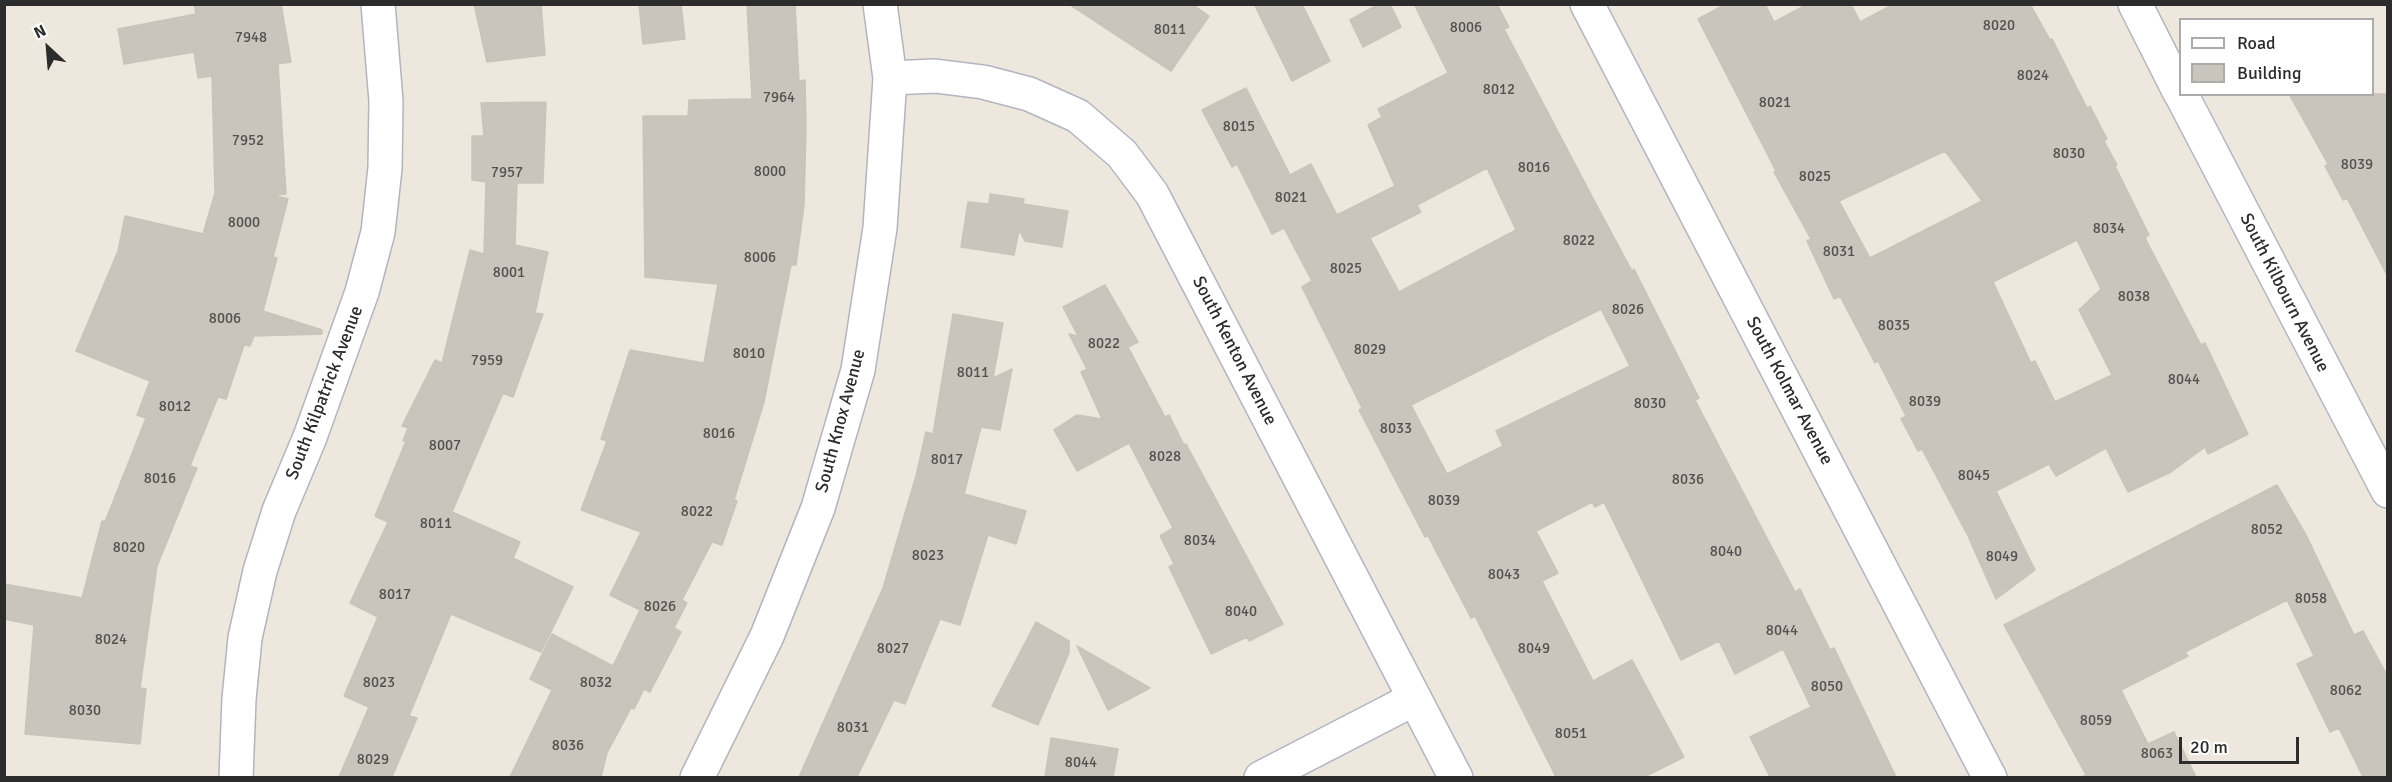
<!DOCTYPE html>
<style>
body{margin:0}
#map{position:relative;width:2392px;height:782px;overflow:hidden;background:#eee7de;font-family:Signika,sans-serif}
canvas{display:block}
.frame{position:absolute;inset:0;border:6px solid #2c2c2c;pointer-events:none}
.legend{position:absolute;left:2179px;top:18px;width:195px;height:78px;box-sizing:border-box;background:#fff;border:2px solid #ababab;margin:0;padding:8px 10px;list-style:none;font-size:18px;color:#2c2c2c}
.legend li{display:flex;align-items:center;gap:12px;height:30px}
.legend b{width:30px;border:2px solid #ababab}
.north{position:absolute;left:18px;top:18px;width:60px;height:60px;-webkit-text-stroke:4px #fff;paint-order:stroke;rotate:334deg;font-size:16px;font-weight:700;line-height:24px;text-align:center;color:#2c2c2c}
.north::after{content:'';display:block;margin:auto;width:21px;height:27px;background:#2c2c2c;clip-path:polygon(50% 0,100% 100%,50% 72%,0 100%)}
.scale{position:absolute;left:2179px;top:737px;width:120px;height:27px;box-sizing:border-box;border:3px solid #2c2c2c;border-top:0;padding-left:8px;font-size:18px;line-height:21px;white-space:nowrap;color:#2c2c2c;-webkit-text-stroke:4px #fff;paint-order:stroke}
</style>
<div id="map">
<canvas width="2392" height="782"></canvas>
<div class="frame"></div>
<ul class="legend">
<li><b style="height:8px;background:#fff"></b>Road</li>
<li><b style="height:16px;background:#c9c5bc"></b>Building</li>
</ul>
<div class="north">N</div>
<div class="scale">20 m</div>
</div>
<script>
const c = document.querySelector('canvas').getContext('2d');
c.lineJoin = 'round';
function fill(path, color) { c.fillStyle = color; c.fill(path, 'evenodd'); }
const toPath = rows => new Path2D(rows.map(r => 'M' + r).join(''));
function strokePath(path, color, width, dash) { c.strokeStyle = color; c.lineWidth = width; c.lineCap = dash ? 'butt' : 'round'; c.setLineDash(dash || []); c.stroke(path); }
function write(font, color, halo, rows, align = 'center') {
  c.font = font + ' Signika,sans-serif'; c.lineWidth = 4.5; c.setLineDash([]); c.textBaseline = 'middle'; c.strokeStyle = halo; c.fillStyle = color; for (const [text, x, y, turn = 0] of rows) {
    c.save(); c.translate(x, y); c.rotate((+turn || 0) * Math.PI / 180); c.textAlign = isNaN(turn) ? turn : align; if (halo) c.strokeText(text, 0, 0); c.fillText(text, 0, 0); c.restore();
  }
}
const building = toPath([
 [194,4,281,4,291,62,278,64,286,194,273,195,288,199,273,257,277,258,263,311,322,330,322,334,254,336,250,346,244,345,226,399,218,397,190,466,197,468,157,566,140,688,146,689,140,744,25,734,34,625,4,619,4,584,82,598,102,521,105,522,146,418,137,415,150,381,76,351,118,251,125,216,203,234,215,193,212,76,198,78,194,52,124,64,118,29,196,14,194,4],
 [474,4,541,4,545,55,487,62,474,4],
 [639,4,681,4,685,39,643,44,639,4],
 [747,4,795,4,799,81,805,80,806,126,804,205,796,265,791,265,764,402,734,500,737,501,722,545,712,542,682,600,687,603,674,628,681,632,650,692,644,689,634,709,631,708,607,753,601,777,510,777,552,690,530,679,552,634,613,666,640,610,610,595,641,532,581,510,607,441,601,439,630,350,704,363,718,284,645,277,643,116,688,116,689,100,752,99,747,4],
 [1069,4,1192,4,1209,16,1171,71,1069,4],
 [1254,4,1302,4,1330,61,1292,81,1254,4],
 [1379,4,1390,4,1401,27,1363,47,1350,20,1379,4],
 [1414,4,1497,4,1509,27,1504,29,1596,204,1632,271,1634,269,1699,398,1695,400,1795,592,1800,589,1830,650,1834,648,1896,777,1770,777,1750,737,1811,707,1783,649,1735,674,1719,641,1681,660,1604,502,1595,507,1592,502,1536,531,1558,573,1542,581,1593,681,1632,660,1684,757,1644,777,1556,777,1475,616,1471,618,1428,536,1425,537,1359,410,1362,408,1302,287,1312,281,1284,228,1272,234,1237,164,1232,167,1202,110,1246,88,1290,175,1311,164,1337,215,1395,186,1368,125,1382,117,1378,109,1448,73,1414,4],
 [1487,168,1516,230,1399,292,1370,238,1421,212,1417,205,1487,168],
 [1601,309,1630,366,1496,431,1503,446,1447,474,1411,405,1601,309],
 [1726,4,1765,4,1774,22,1808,4,1851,4,1860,22,1894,4,2030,4,2050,40,2052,39,2087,108,2090,106,2107,139,2104,141,2117,165,2115,166,2149,235,2145,238,2201,345,2205,343,2248,434,2208,454,2205,447,2171,472,2128,492,2106,448,2056,476,2049,464,1996,491,2035,570,1996,599,1968,536,1922,449,1918,451,1901,419,1906,416,1878,361,1875,363,1840,296,1834,299,1807,241,1811,239,1774,172,1776,171,1698,19,1726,4],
 [1945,151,1982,201,1870,258,1839,201,1945,151],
 [2077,240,2101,289,2079,310,2112,375,2055,402,2035,361,2031,363,1993,282,2077,240],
 [2289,94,2388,94,2388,277,2347,198,2343,200,2325,166,2328,164,2289,94],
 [546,102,543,183,517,183,515,245,548,252,535,313,543,314,513,397,503,393,452,512,520,542,513,558,573,587,541,652,451,614,409,716,417,718,392,777,339,777,369,707,344,696,378,617,350,603,388,522,375,516,406,441,403,441,408,428,402,426,435,360,442,363,470,250,484,254,486,182,472,180,472,136,484,136,481,103,546,102],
 [990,194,1024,199,1023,204,1068,211,1062,247,1025,241,1019,230,1014,255,961,247,968,202,989,204,990,194],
 [1105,285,1138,342,1128,347,1165,417,1169,415,1184,445,1186,444,1283,624,1249,641,1247,637,1211,654,1169,567,1174,564,1160,536,1173,528,1129,443,1077,471,1054,430,1077,415,1102,419,1081,372,1087,369,1069,334,1078,336,1063,307,1105,285],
 [953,314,1003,323,993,378,1012,369,1000,430,981,427,964,494,1026,511,1016,544,988,535,960,625,940,619,905,704,894,700,857,777,799,777,883,588,916,476,926,432,933,434,953,314],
 [2277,485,2306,535,2354,635,2363,631,2388,677,2388,777,2363,777,2339,728,2330,732,2297,664,2314,656,2287,600,2185,652,2188,656,2121,690,2148,744,2174,732,2196,777,2082,777,2086,775,2004,625,2277,485],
 [1036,622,1069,641,1069,653,1038,725,992,706,1036,622],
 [1077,646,1150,688,1108,710,1077,646],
 [1051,738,1118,749,1113,777,1045,777,1051,738]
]);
fill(building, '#c9c5bc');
strokePath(building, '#cac3b7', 1.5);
const minor = toPath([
 [1587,4,1990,778],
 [2135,4,2180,93],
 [890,78,935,76,983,82,1029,94,1078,116,1122,154,1152,194,1456,778],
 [2181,94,2388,491],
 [236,778,239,699,245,638,260,571,279,511,310,437,362,292,378,232,385,168,386,101,378,4],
 [697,778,767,636,818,508,858,370,880,228,890,78,880,4],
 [1261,778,1414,699]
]);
strokePath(minor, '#b2b5c0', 36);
strokePath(minor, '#fff', 33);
write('15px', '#535250', null, [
 ["8020",1999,26],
 ["8006",1466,28],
 ["8011",1170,30],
 ["7948",251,38],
 ["8024",2033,76],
 ["8012",1499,90],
 ["7964",779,98],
 ["8021",1775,103],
 ["8015",1239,127],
 ["7952",248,141],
 ["8030",2069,154],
 ["8039",2357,165],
 ["8016",1534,168],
 ["8000",770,172],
 ["7957",507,173],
 ["8025",1815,177],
 ["8021",1291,198],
 ["8000",244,223],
 ["8034",2109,229],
 ["8022",1579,241],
 ["8031",1839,252],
 ["8006",760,258],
 ["8025",1346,269],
 ["8001",509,273],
 ["8038",2134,297],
 ["8026",1628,310],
 ["8006",225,319],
 ["8035",1894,326],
 ["8022",1104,344],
 ["8029",1370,350],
 ["8010",749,354],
 ["7959",487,361],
 ["8011",973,373],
 ["8044",2184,380],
 ["8039",1925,402],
 ["8030",1650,404],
 ["8012",175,407],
 ["8033",1396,429],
 ["8016",719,434],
 ["8007",445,446],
 ["8028",1165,457],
 ["8017",947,460],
 ["8045",1974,476],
 ["8016",160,479],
 ["8036",1688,480],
 ["8039",1444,501],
 ["8022",697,512],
 ["8011",436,524],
 ["8052",2267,530],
 ["8034",1200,541],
 ["8020",129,548],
 ["8040",1726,552],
 ["8023",928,556],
 ["8049",2002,557],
 ["8043",1504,575],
 ["8017",395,595],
 ["8058",2311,599],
 ["8026",660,607],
 ["8040",1241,612],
 ["8044",1782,631],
 ["8024",111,640],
 ["8027",893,649],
 ["8049",1534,649],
 ["8023",379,683],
 ["8032",596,683],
 ["8050",1827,687],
 ["8062",2346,691],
 ["8030",85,711],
 ["8059",2096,721],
 ["8031",853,728],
 ["8051",1571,734],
 ["8036",568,746],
 ["8063",2157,754],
 ["8029",373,760],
 ["8044",1081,763]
]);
write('18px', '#2c2c2c', '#fff', [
 ["South Kilbourn Avenue",2284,293,63],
 ["South Kenton Avenue",1234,351,63],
 ["South Kolmar Avenue",1789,391,62],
 ["South Kilpatrick Avenue",325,393,-69],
 ["South Knox Avenue",841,421,-75]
]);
</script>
